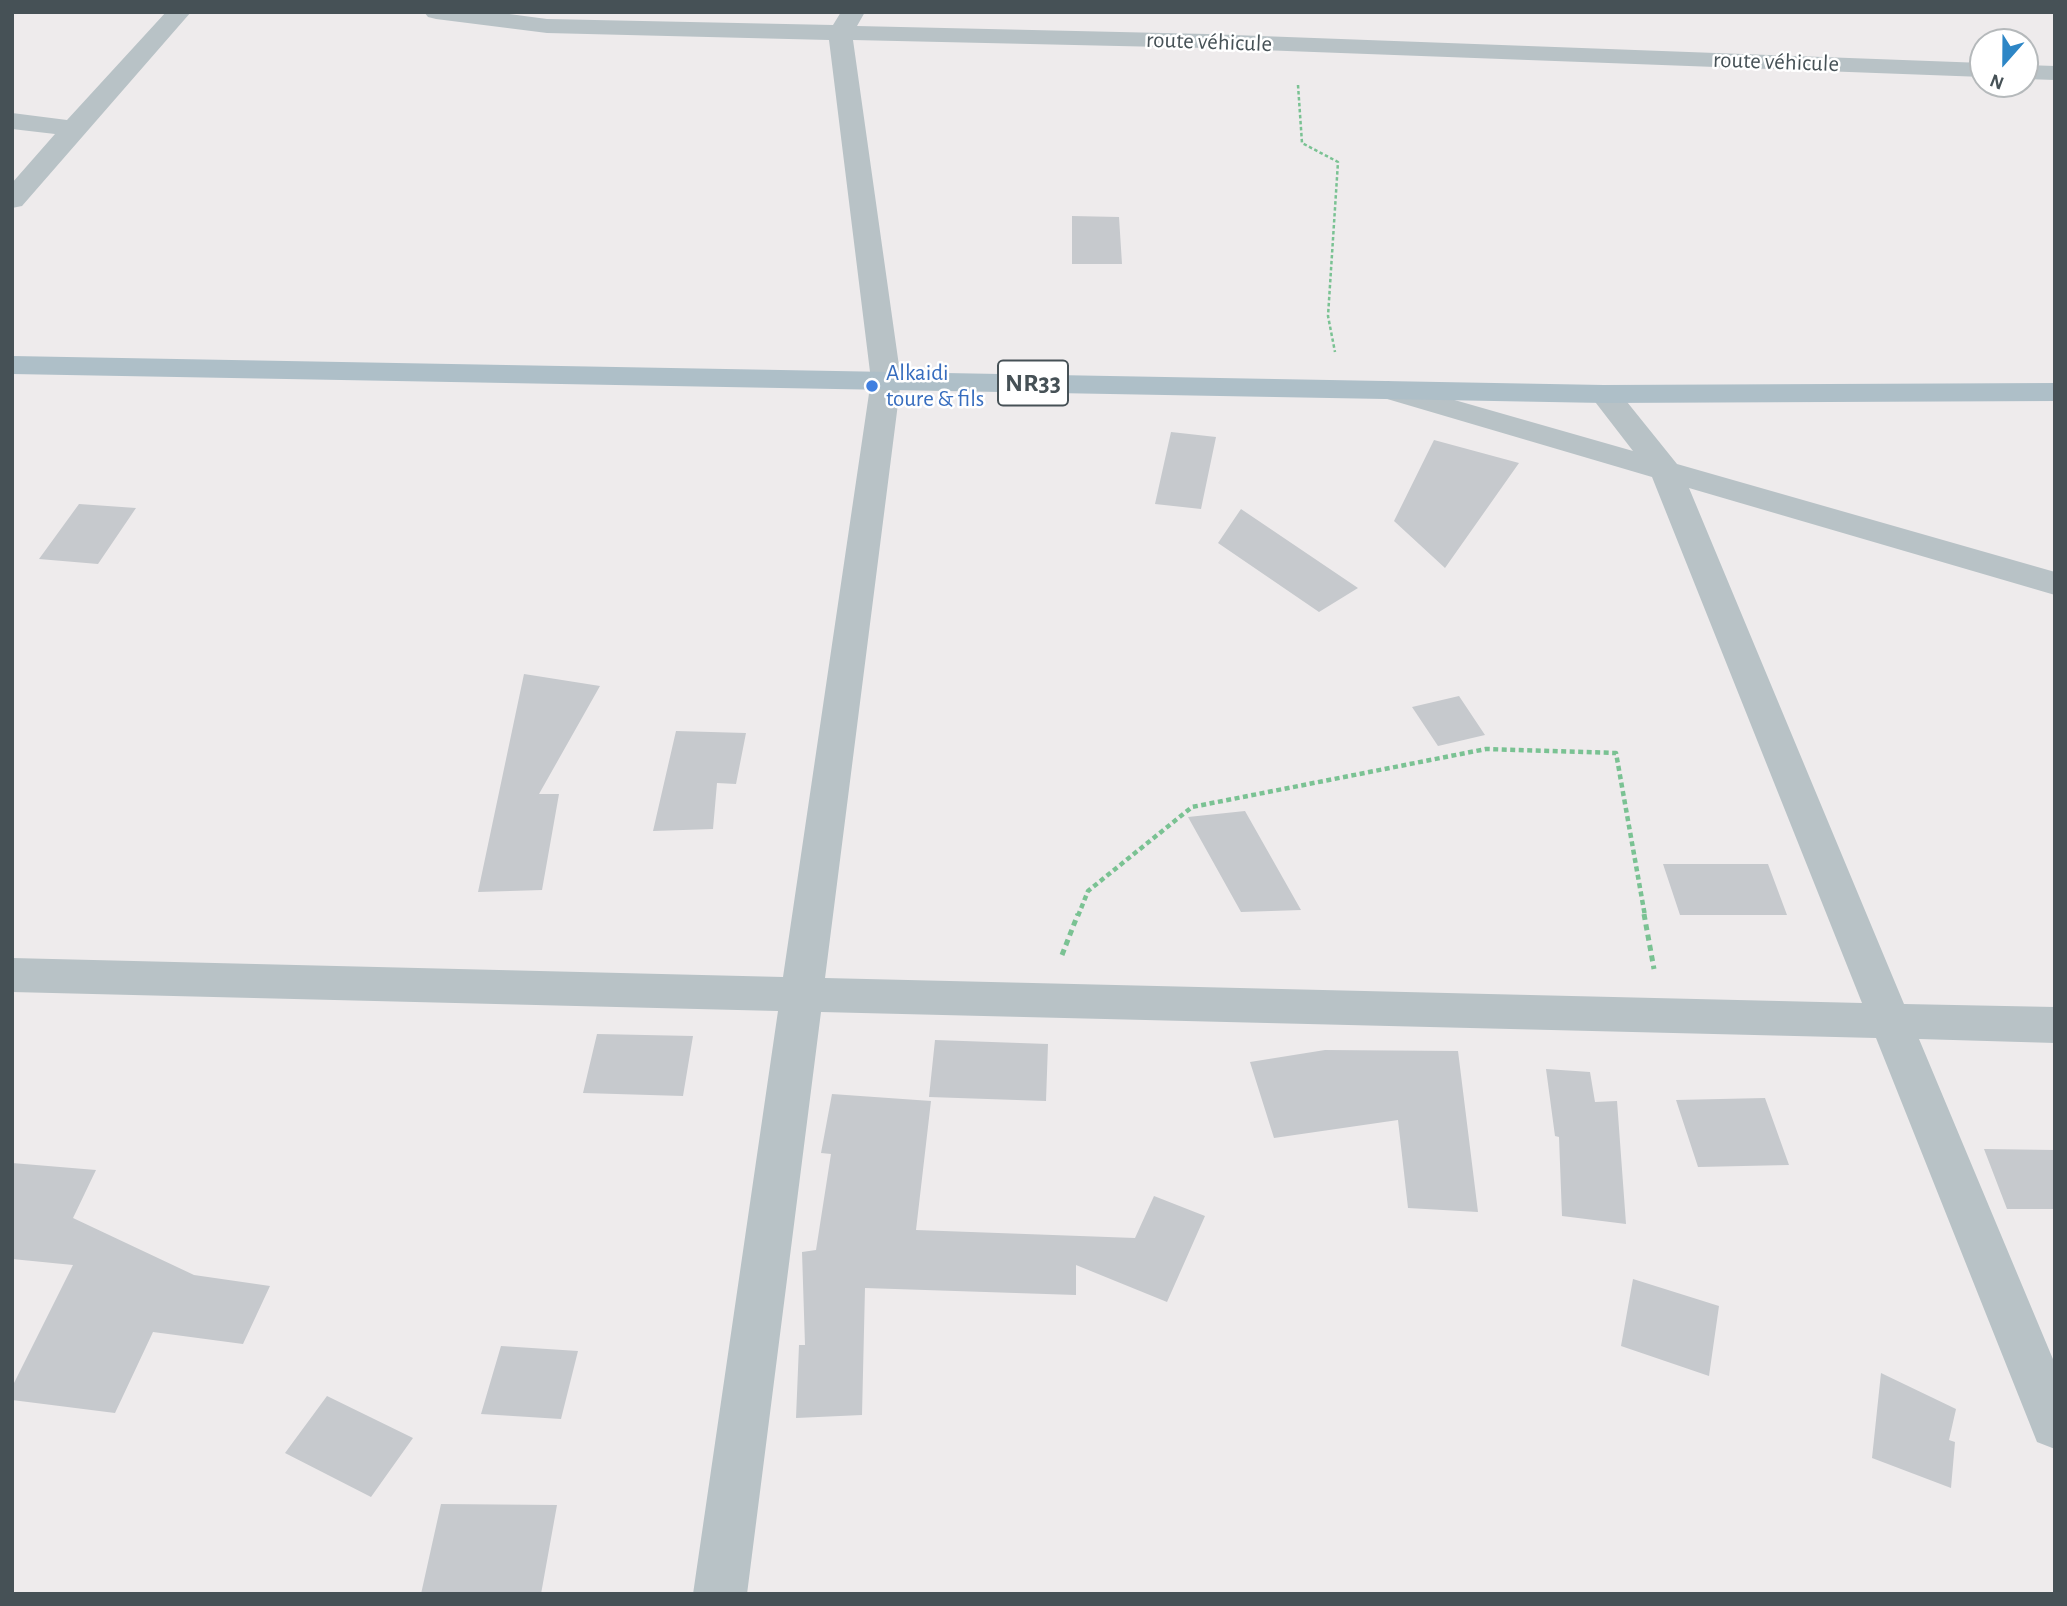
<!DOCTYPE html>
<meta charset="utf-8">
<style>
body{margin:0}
#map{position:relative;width:2067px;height:1606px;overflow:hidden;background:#eeebec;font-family:"Alegreya Sans",sans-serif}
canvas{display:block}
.frame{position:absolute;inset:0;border:14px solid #465156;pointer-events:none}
.north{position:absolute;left:1969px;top:28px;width:70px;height:70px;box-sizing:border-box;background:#fff;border:2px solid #b5b9bb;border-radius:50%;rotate:201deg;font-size:19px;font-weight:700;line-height:28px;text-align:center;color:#465156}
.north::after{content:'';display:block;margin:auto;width:24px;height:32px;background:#2d86c6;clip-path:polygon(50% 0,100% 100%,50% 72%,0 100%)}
</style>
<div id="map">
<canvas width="2067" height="1606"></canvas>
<div class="frame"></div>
<div class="north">N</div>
</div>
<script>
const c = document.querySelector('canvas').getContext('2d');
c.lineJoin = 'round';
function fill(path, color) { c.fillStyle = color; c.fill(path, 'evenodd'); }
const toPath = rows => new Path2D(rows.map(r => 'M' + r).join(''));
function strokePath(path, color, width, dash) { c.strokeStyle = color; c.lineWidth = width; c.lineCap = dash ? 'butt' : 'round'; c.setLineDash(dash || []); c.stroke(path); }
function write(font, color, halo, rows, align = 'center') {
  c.font = font + ' "Alegreya Sans",sans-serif'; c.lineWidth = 5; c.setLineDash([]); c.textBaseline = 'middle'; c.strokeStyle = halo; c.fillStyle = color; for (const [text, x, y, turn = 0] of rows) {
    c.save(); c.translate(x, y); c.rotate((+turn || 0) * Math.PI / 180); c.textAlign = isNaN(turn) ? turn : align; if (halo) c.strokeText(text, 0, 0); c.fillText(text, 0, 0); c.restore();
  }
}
fill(toPath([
 [1072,216,1119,217,1122,264,1072,264],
 [1171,432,1216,437,1201,509,1155,504],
 [1434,440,1519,463,1445,568,1394,521],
 [79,504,136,508,98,564,39,559],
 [1241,509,1358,588,1319,612,1218,543],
 [524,674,600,686,539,794,559,794,542,890,478,892],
 [1459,696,1485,735,1438,746,1412,707],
 [676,731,746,733,736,784,717,783,713,829,653,831],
 [1245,811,1301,910,1241,912,1188,817],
 [1663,864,1768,864,1787,915,1680,915],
 [597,1034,693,1036,683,1096,583,1093],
 [935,1040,1048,1044,1046,1101,929,1097],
 [1325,1050,1458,1051,1478,1212,1408,1208,1398,1120,1274,1138,1250,1062],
 [1546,1069,1590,1072,1595,1102,1617,1101,1626,1224,1562,1216,1559,1137,1555,1136],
 [832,1094,931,1101,916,1230,1135,1238,1154,1196,1205,1216,1167,1302,1076,1265,1076,1295,865,1288,862,1415,796,1418,799,1345,805,1345,802,1252,816,1250,831,1154,821,1153],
 [1765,1098,1789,1165,1698,1167,1676,1100],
 [1984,1149,2055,1150,2055,1209,2007,1209],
 [12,1163,96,1170,73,1218,194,1275,270,1286,243,1344,153,1332,115,1413,12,1400,12,1387,73,1265,12,1259],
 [1633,1279,1719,1306,1709,1376,1621,1346],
 [501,1346,578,1351,561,1419,481,1414],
 [1881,1373,1956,1409,1949,1440,1955,1442,1951,1488,1872,1458],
 [327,1396,413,1438,371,1497,285,1453],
 [441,1504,557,1505,541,1594,421,1594]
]), '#c6c9cd');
strokePath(toPath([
 [1298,85,1302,143,1338,162,1328,316,1335,352]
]), '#7ac293', 2.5, [3.5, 2.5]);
strokePath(toPath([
 [1078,916,1088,891,1192,807,1486,749,1616,753,1645,916]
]), '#7ac293', 4.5, [5, 3.5]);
strokePath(toPath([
 [1644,914,1654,969],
 [1062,955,1078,914]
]), '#7ac293', 5, [6, 4.5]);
fill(toPath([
 [166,12,191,12,22,206,12,208,12,183,55,134,12,129,12,113,67,120,166,12],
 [424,12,494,12,547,19,833,25,841,12,865,12,857,26,1207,34,1983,63,1983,77,1207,48,853,40,901,380,825,978,1862,1003,1652,477,1377,396,1373,390,1377,384,1388,381,1633,451,1589,394,1593,387,1604,385,1615,387,1677,464,2055,572,2055,595,1689,488,1904,1004,2055,1007,2055,1043,1919,1039,2055,1364,2055,1449,2037,1442,1876,1038,821,1012,747,1594,693,1594,778,1011,12,992,12,958,783,977,871,380,829,40,547,33,436,19,428,17,424,12],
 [2025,65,2055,66,2055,80,2025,79,2025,65]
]), '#b8c2c6');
fill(toPath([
 [12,356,1604,385,2055,383,2055,401,1604,403,12,374,12,356]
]), '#aebfc8');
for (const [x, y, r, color] of [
 [872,386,7,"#3f7fe0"]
]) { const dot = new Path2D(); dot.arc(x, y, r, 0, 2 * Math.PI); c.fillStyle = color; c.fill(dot); strokePath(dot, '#fff', 2.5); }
write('23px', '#465156', '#fff', [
 ["route véhicule",1209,42,2],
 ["route véhicule",1776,62,2]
]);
write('23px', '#366cbe', '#fff', [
 ["Alkaidi",886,373],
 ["toure & fils",886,399]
], 'left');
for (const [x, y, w] of [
 [1033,383,70]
]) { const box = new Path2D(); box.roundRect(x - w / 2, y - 22.5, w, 45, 5); c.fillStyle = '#fff'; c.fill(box); strokePath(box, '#465156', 2); }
write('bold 26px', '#465156', null, [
 ["NR33",1033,383]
]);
</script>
